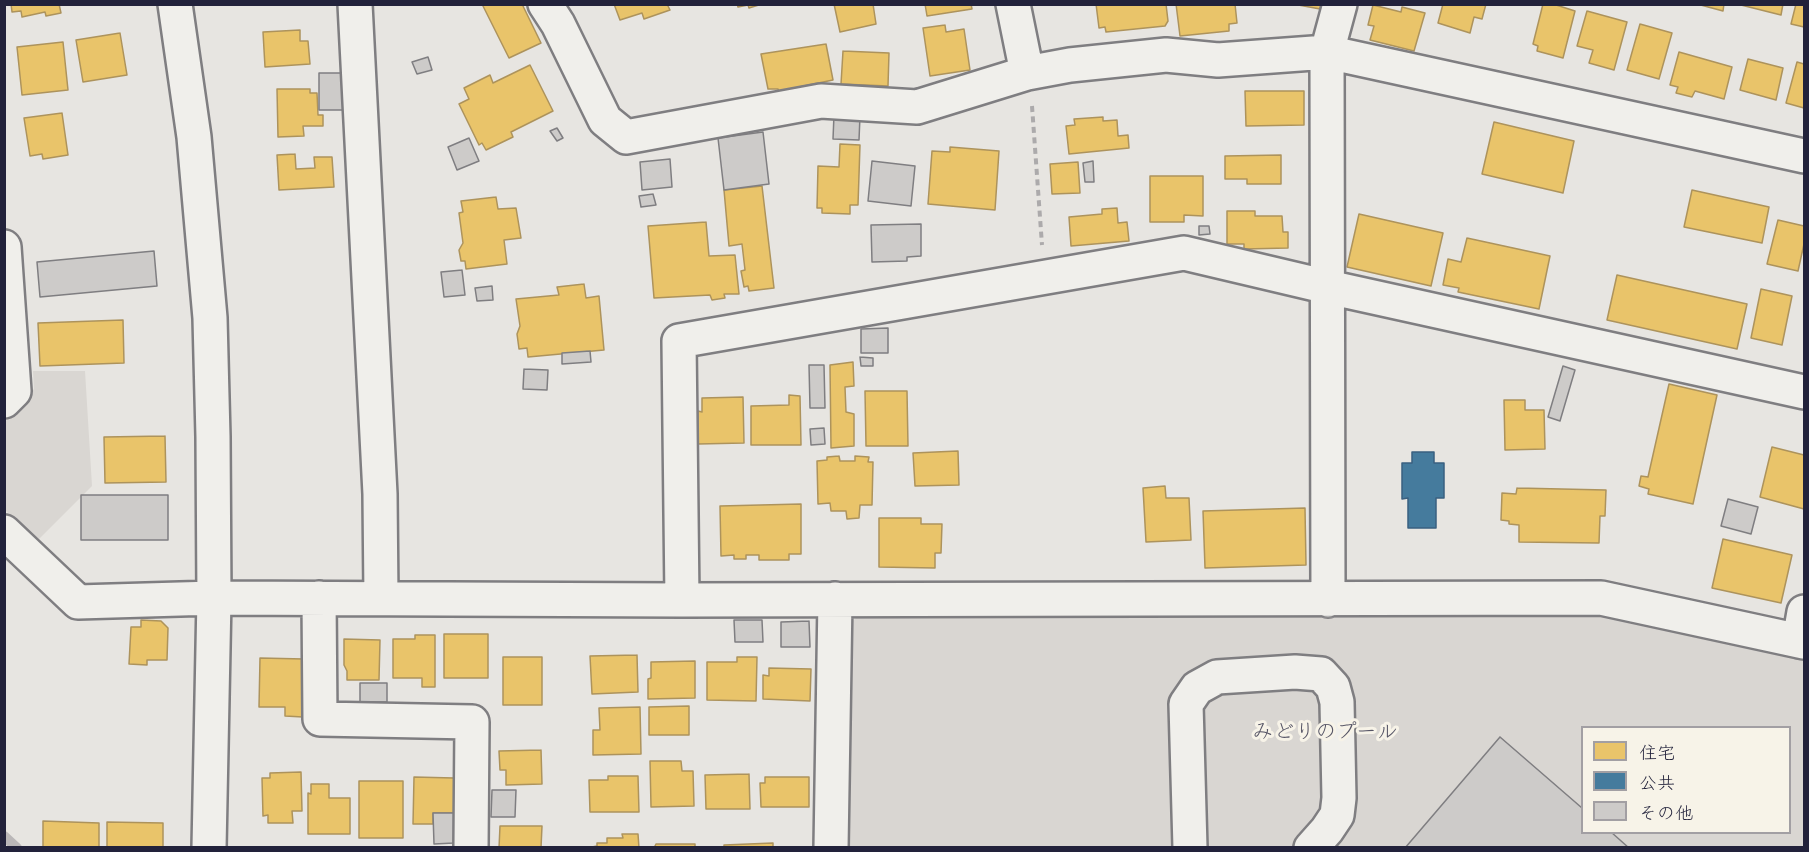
<!DOCTYPE html>
<meta charset="utf-8">
<style>
body{margin:0}
#map{position:relative;width:1809px;height:852px;overflow:hidden;background:#e7e5e1;font-family:"Playpen Sans","Klee One",sans-serif}
canvas{display:block}
.frame{position:absolute;inset:0;border:6px solid #22223b;pointer-events:none}
.legend{position:absolute;left:1581px;top:726px;width:210px;height:108px;box-sizing:border-box;background:#f7f3e8;border:2px solid #a29fa3;margin:0;padding:8px 10px;list-style:none;font-size:18px;color:#22223b}
.legend li{display:flex;align-items:center;gap:12px;height:30px}
.legend b{width:30px;border:2px solid #a29fa3}
</style>
<div id="map">
<canvas width="1809" height="852"></canvas>
<div class="frame"></div>
<ul class="legend">
<li><b style="height:16px;background:#e9c46a"></b>住宅</li>
<li><b style="height:16px;background:#457b9d"></b>公共</li>
<li><b style="height:16px;background:#cdcbc9"></b>その他</li>
</ul>
</div>
<script>
const c = document.querySelector('canvas').getContext('2d');
c.lineJoin = 'round';
function fill(path, color) { c.fillStyle = color; c.fill(path, 'evenodd'); }
const toPath = rows => new Path2D(rows.map(r => 'M' + r).join(''));
function strokePath(path, color, width, dash) { c.strokeStyle = color; c.lineWidth = width; c.lineCap = dash ? 'butt' : 'round'; c.setLineDash(dash || []); c.stroke(path); }
function write(font, color, halo, rows, align = 'center') {
  c.font = font + ' "Playpen Sans","Klee One",sans-serif'; c.lineWidth = 6; c.setLineDash([]); c.textBaseline = 'middle'; c.strokeStyle = halo; c.fillStyle = color; for (const [text, x, y, turn = 0] of rows) {
    c.save(); c.translate(x, y); c.rotate((+turn || 0) * Math.PI / 180); c.textAlign = isNaN(turn) ? turn : align; if (halo) c.strokeText(text, 0, 0); c.fillText(text, 0, 0); c.restore();
  }
}
fill(toPath([
 [33,371,85,371,92,486,37,541,5,510,5,422,34,389],
 [859,616,1610,616,1804,659,1804,847,845,848,848,624],
 [1582,728,1790,728,1790,832,1582,832]
]), '#d9d6d2');
const homes = toPath([
 [11,4,59,4,61,13,46,16,45,12,22,17,21,11,12,12,11,4],
 [482,4,522,4,541,43,509,58,482,4],
 [614,4,667,4,670,10,644,19,642,13,620,20,614,4],
 [737,4,762,4,749,8,748,5,738,7,737,4],
 [834,4,873,4,876,24,840,32,834,4],
 [925,4,971,4,972,9,927,16,925,4],
 [1096,4,1166,4,1168,21,1165,26,1106,32,1105,27,1099,28,1096,4],
 [1176,4,1235,4,1237,23,1229,24,1229,31,1180,36,1176,4],
 [1293,4,1321,4,1320,9,1293,4],
 [1443,4,1486,4,1482,19,1474,17,1470,33,1438,23,1443,4],
 [1543,4,1553,4,1575,11,1563,58,1537,51,1538,46,1533,44,1543,4],
 [1697,4,1724,4,1723,11,1697,4],
 [1737,4,1783,4,1781,15,1737,4],
 [1796,4,1804,4,1804,27,1791,24,1796,4],
 [1373,5,1401,12,1402,7,1425,13,1414,51,1370,40,1374,26,1368,25,1373,5],
 [1587,11,1627,22,1614,70,1589,63,1593,50,1577,46,1587,11],
 [1640,24,1672,33,1659,79,1627,70,1640,24],
 [945,25,946,32,964,29,970,70,930,76,923,28,945,25],
 [300,30,300,41,308,41,310,64,265,67,263,32,300,30],
 [120,33,127,75,83,82,76,40,120,33],
 [63,42,68,90,22,95,17,47,63,42],
 [826,44,833,80,799,87,799,89,779,93,778,89,768,89,761,54,826,44],
 [843,51,889,53,888,86,841,84,843,51],
 [1679,52,1732,67,1724,99,1695,91,1692,97,1676,93,1678,87,1670,85,1679,52],
 [1748,59,1783,68,1776,100,1740,90,1748,59],
 [1797,62,1804,64,1804,108,1786,103,1797,62],
 [530,65,553,111,511,132,513,137,486,150,482,143,479,145,459,104,469,99,464,88,490,75,493,83,530,65],
 [277,89,310,89,310,93,317,93,318,115,323,115,323,126,303,126,304,136,278,137,277,89],
 [1245,91,1304,91,1304,125,1246,126,1245,91],
 [62,113,68,155,43,159,42,154,30,156,24,118,62,113],
 [1103,117,1103,121,1117,120,1118,136,1128,135,1129,148,1069,154,1066,126,1075,125,1074,119,1103,117],
 [1494,122,1574,141,1563,193,1482,174,1494,122],
 [840,144,860,145,858,205,850,205,850,214,822,213,822,208,817,208,818,166,839,167,840,144],
 [950,147,999,151,995,210,928,204,932,151,950,152,950,147],
 [295,154,296,169,315,168,314,157,332,157,334,187,279,190,277,155,295,154],
 [1281,155,1281,184,1247,184,1247,179,1225,179,1225,156,1281,155],
 [1078,162,1080,193,1052,194,1050,164,1078,162],
 [1150,176,1203,176,1203,216,1184,215,1184,222,1150,222,1150,176],
 [762,186,774,288,749,291,748,286,744,287,741,271,745,270,742,244,729,246,724,190,762,186],
 [1692,190,1769,207,1762,243,1684,227,1692,190],
 [496,197,498,209,516,208,521,238,504,240,507,264,466,269,465,261,461,261,459,250,463,243,459,213,463,212,461,201,496,197],
 [1117,208,1118,223,1127,222,1129,241,1071,246,1069,217,1102,214,1102,209,1117,208],
 [1227,211,1255,211,1255,216,1282,216,1283,232,1288,232,1288,248,1244,249,1244,244,1227,244,1227,211],
 [1359,214,1443,233,1431,286,1347,267,1359,214],
 [1778,220,1804,226,1804,244,1798,271,1767,264,1778,220],
 [706,222,709,256,735,255,739,294,724,294,725,298,712,300,710,295,654,298,648,226,706,222],
 [1467,238,1550,256,1539,309,1458,292,1459,288,1443,285,1448,259,1461,262,1467,238],
 [1617,275,1747,304,1737,349,1607,320,1617,275],
 [584,284,586,298,599,296,604,350,528,357,527,348,519,349,517,334,520,326,516,299,559,295,557,287,584,284],
 [1761,289,1792,296,1782,345,1751,338,1761,289],
 [123,320,124,363,40,366,38,323,123,320],
 [853,362,854,386,845,387,846,412,854,414,854,446,831,448,830,365,853,362],
 [1669,384,1717,395,1693,504,1648,494,1649,489,1639,486,1641,476,1648,477,1669,384],
 [865,391,907,391,908,446,866,446,865,391],
 [789,395,800,396,801,445,751,445,751,406,789,405,789,395],
 [743,397,744,443,698,444,698,411,702,412,702,398,743,397],
 [1504,400,1525,400,1525,410,1544,410,1545,449,1505,450,1504,400],
 [165,436,166,482,105,483,104,437,165,436],
 [1772,447,1804,455,1804,509,1760,497,1772,447],
 [958,451,959,485,915,486,913,453,958,451],
 [839,456,840,461,855,461,855,456,869,457,868,462,873,462,872,505,860,505,859,518,847,519,846,511,831,511,830,503,818,504,817,461,827,460,827,457,839,456],
 [1165,486,1166,498,1189,498,1191,540,1146,542,1143,488,1165,486],
 [1517,488,1606,490,1605,516,1600,516,1599,543,1519,542,1519,525,1509,524,1509,521,1501,520,1502,493,1516,494,1517,488],
 [801,504,801,554,789,554,789,560,759,560,759,555,746,555,746,559,734,559,734,555,721,556,720,506,801,504],
 [1305,508,1306,565,1205,568,1203,511,1305,508],
 [879,518,921,518,921,524,942,524,941,553,935,553,935,568,879,567,879,518],
 [1723,539,1792,555,1781,603,1712,588,1723,539],
 [141,620,161,621,168,628,167,660,147,660,147,665,129,664,131,627,141,627,141,620],
 [444,634,488,634,488,678,444,678,444,634],
 [415,635,435,635,435,687,422,687,422,678,393,678,393,639,415,639,415,635],
 [344,639,380,640,379,680,347,680,347,671,344,665,344,639],
 [637,655,638,692,592,694,590,656,637,655],
 [503,657,542,657,542,705,503,705,503,657],
 [737,657,757,657,756,701,707,700,707,662,737,662,737,657],
 [260,658,304,659,303,717,285,716,285,707,259,707,260,658],
 [695,661,695,698,648,699,648,679,651,678,651,662,695,661],
 [769,668,811,669,810,701,763,699,763,675,769,676,769,668],
 [689,706,689,735,649,735,649,707,689,706],
 [640,707,641,754,593,755,593,730,600,730,599,708,640,707],
 [541,750,542,784,506,785,506,770,500,770,499,751,541,750],
 [650,761,681,761,682,771,693,771,694,806,651,807,650,761],
 [301,772,302,811,292,811,293,823,268,823,268,815,263,816,262,778,270,778,270,773,301,772],
 [749,774,750,809,706,809,705,775,749,774],
 [608,776,638,776,639,812,590,812,589,780,608,780,608,776],
 [414,777,454,778,454,813,433,813,433,824,413,824,414,777],
 [765,777,809,777,809,807,761,807,760,783,765,783,765,777],
 [359,781,403,781,403,838,359,838,359,781],
 [311,784,329,784,329,798,350,798,350,834,308,834,308,793,311,794,311,784],
 [43,821,99,823,99,848,43,848,43,821],
 [107,822,163,823,163,848,107,848,107,822],
 [500,826,542,826,541,848,499,848,500,826],
 [622,834,638,834,639,848,587,848,597,846,597,843,607,843,607,838,623,838,622,834],
 [773,843,773,848,724,848,724,845,773,843],
 [656,844,695,844,695,848,654,848,656,844]
]);
fill(homes, '#e9c46a');
strokePath(homes, '#ad935c', 1.5);
const public = toPath([
 [1412,452,1434,452,1434,463,1444,463,1444,498,1436,498,1436,528,1408,528,1408,498,1402,499,1402,463,1412,463,1412,452]
]);
fill(public, '#457b9d');
strokePath(public, '#3a6080', 1.5);
strokePath(toPath([
 [4,836,17,848]
]), '#bab7b8', 10);
const building = toPath([
 [428,57,432,70,417,74,412,62,428,57],
 [319,73,343,73,343,110,319,110,319,73],
 [834,115,860,116,859,140,833,139,834,115],
 [557,128,563,138,557,141,550,131,557,128],
 [763,132,769,184,724,190,718,138,763,132],
 [469,138,479,161,457,170,448,147,469,138],
 [670,159,672,187,642,190,640,162,670,159],
 [872,161,915,166,911,206,868,201,872,161],
 [1093,161,1094,182,1085,182,1083,163,1093,161],
 [653,194,656,205,641,207,639,196,653,194],
 [921,224,921,256,907,257,907,261,872,262,871,225,921,224],
 [1199,226,1209,226,1210,234,1199,235,1199,226],
 [154,251,157,286,40,297,37,262,154,251],
 [462,270,465,295,444,297,441,272,462,270],
 [492,286,493,300,477,301,475,288,492,286],
 [888,328,888,353,861,353,861,329,888,328],
 [590,351,591,362,562,364,562,353,590,351],
 [860,357,873,358,873,366,861,366,860,357],
 [809,365,824,365,825,408,810,408,809,365],
 [1563,366,1575,370,1560,421,1548,417,1563,366],
 [524,369,548,370,547,390,523,389,524,369],
 [824,428,825,444,811,445,810,429,824,428],
 [81,495,168,495,168,540,81,540,81,495],
 [1728,499,1758,507,1751,534,1721,526,1728,499],
 [734,620,762,620,763,642,735,642,734,620],
 [809,621,810,647,781,647,781,622,809,621],
 [360,683,387,683,387,702,360,702,360,683],
 [1500,737,1582,808,1582,832,1611,832,1629,848,1405,848,1500,737],
 [492,790,516,790,515,817,491,817,492,790],
 [433,813,454,813,454,843,434,844,433,813]
]);
fill(building, '#cdcbc9');
strokePath(building, '#7f7e81', 1.5);
const minor = toPath([
 [175,4,194,137,210,318,213,437,214,598,209,848],
 [355,4,380,494,381,598],
 [545,4,558,24,605,120,626,137,821,101,917,107,1027,73],
 [1013,4,1027,73,1070,65,1166,55,1218,60,1327,52,1804,156],
 [4,247,14,391,4,401],
 [4,532,78,602,214,598,682,600,1601,598,1804,642],
 [319,598,320,719,472,722,471,848],
 [682,600,679,341,1184,253,1328,287,1804,392],
 [1328,600,1327,52,1340,4],
 [1799,641,1804,612],
 [831,848,835,599],
 [1190,848,1186,704,1197,688,1217,677,1295,672,1321,674,1333,687,1337,702,1339,798,1337,815,1327,830,1311,848]
]);
strokePath(minor, '#7f7e81', 38);
strokePath(toPath([
 [1032,106,1042,245]
]), '#acaaab', 4, [6, 4.5]);
strokePath(minor, '#f0efeb', 33);
write('21px', '#555465', '#f7f3e8', [
 ["みどりのプール",1325,732]
]);
</script>
